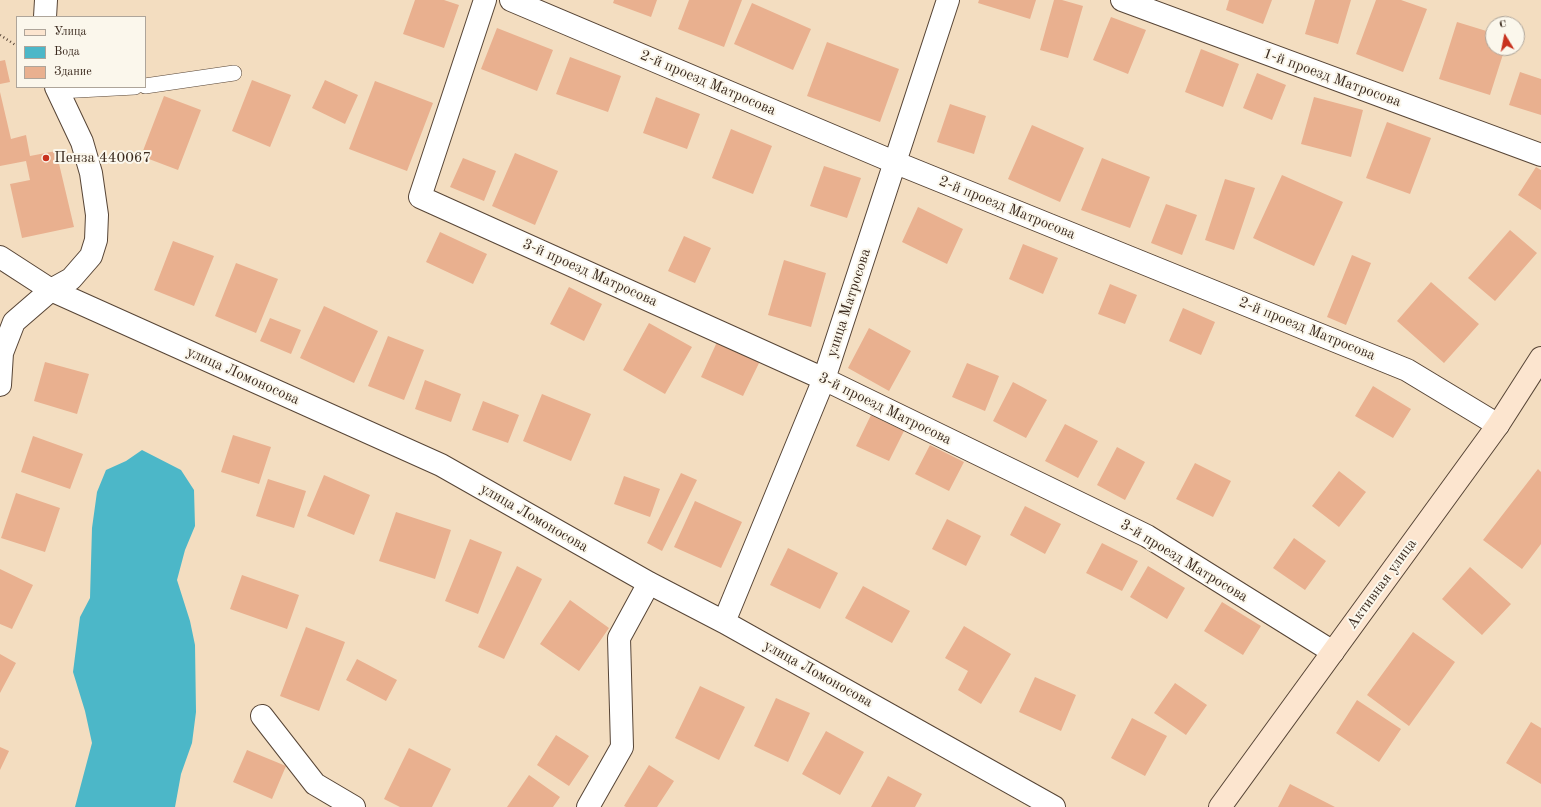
<!DOCTYPE html>
<meta charset="utf-8">
<style>
body{margin:0}
#map{position:relative;width:1541px;height:807px;overflow:hidden;background:#f3ddc0;font-family:"Old Standard TT",serif}
canvas{display:block}
.legend{position:absolute;left:16px;top:16px;width:130px;height:72px;box-sizing:border-box;background:#fbf7ec;border:1px solid #aea59a;margin:0;padding:5px 7px;list-style:none;font-size:12px;color:#3b2a1e}
.legend li{display:flex;align-items:center;gap:8px;height:20px}
.legend b{width:20px;border:1px solid #aea59a}
.north{position:absolute;left:1485px;top:16px;width:40px;height:40px;box-sizing:border-box;background:#fbf7ec;border:1px solid #aea59a;border-radius:50%;rotate:350deg;font-size:11px;font-weight:700;line-height:16px;text-align:center;color:#3b2a1e}
.north::after{content:'';display:block;margin:auto;width:14px;height:18px;background:#c8321e;clip-path:polygon(50% 0,100% 100%,50% 72%,0 100%)}
</style>
<div id="map">
<canvas width="1541" height="807"></canvas>
<ul class="legend">
<li><b style="height:5px;background:#fce5cf"></b>Улица</li>
<li><b style="height:11px;background:#4cb7c8"></b>Вода</li>
<li><b style="height:11px;background:#e9b08f"></b>Здание</li>
</ul>
<div class="north">С</div>
</div>
<script>
const c = document.querySelector('canvas').getContext('2d');
c.lineJoin = 'round';
function fill(path, color) { c.fillStyle = color; c.fill(path, 'evenodd'); }
const toPath = rows => new Path2D(rows.map(r => 'M' + r).join(''));
function strokePath(path, color, width, dash) { c.strokeStyle = color; c.lineWidth = width; c.lineCap = dash ? 'butt' : 'round'; c.setLineDash(dash || []); c.stroke(path); }
function write(font, color, halo, rows, align = 'center') {
  c.font = font + ' "Old Standard TT",serif'; c.lineWidth = 4; c.setLineDash([]); c.textBaseline = 'middle'; c.strokeStyle = halo; c.fillStyle = color; for (const [text, x, y, turn = 0] of rows) {
    c.save(); c.translate(x, y); c.rotate((+turn || 0) * Math.PI / 180); c.textAlign = isNaN(turn) ? turn : align; if (halo) c.strokeText(text, 0, 0); c.fillText(text, 0, 0); c.restore();
  }
}
fill(toPath([
 [142,450,181,470,194,490,195,526,185,550,177,580,190,621,195,645,196,712,192,743,181,774,175,807,75,807,92,743,85,711,73,672,80,617,90,598,92,528,97,492,106,470,126,461]
]), '#4cb7c8');
fill(toPath([
 [415,0,444,0,459,5,444,48,403,34],
 [614,0,657,0,651,17,613,3],
 [689,0,742,0,724,47,678,29],
 [979,0,1036,0,1030,19,978,3],
 [1054,0,1062,0,1083,6,1068,58,1040,50],
 [1229,0,1272,0,1263,24,1226,10],
 [1315,0,1351,0,1338,44,1305,34],
 [1376,0,1401,0,1427,9,1403,72,1356,54],
 [752,3,811,29,793,70,734,44],
 [1111,17,1146,30,1128,74,1093,60],
 [1457,22,1493,33,1493,48,1505,48,1490,95,1439,79],
 [497,28,553,50,537,91,481,69],
 [827,42,899,69,880,122,807,96],
 [1201,49,1239,64,1223,107,1185,92],
 [570,57,621,76,608,112,556,94],
 [5,60,10,82,0,84,0,61],
 [1520,72,1541,79,1541,115,1509,105],
 [1257,73,1286,85,1272,120,1243,108],
 [252,80,291,95,270,147,232,131],
 [325,80,358,95,345,124,312,108],
 [375,81,433,103,407,171,349,149],
 [0,92,11,139,26,135,30,156,56,151,74,227,22,238,10,184,30,180,26,161,0,166],
 [164,96,201,110,178,170,141,156],
 [656,97,700,114,687,149,643,133],
 [1314,97,1363,110,1351,157,1301,144],
 [950,104,986,116,974,154,937,142],
 [1387,122,1431,138,1410,194,1366,178],
 [1032,125,1084,148,1060,202,1008,179],
 [731,129,772,146,753,194,712,178],
 [515,153,558,171,535,225,492,206],
 [463,158,496,171,484,201,450,187],
 [1102,158,1150,177,1130,228,1081,210],
 [824,166,861,178,847,218,810,206],
 [1536,167,1541,170,1541,210,1518,195],
 [1282,175,1343,202,1314,266,1253,238],
 [1225,179,1255,188,1234,250,1205,240],
 [1166,204,1197,215,1182,255,1151,243],
 [918,207,963,229,947,264,902,242],
 [1510,230,1537,253,1495,301,1468,278],
 [440,232,487,254,473,284,426,262],
 [684,236,711,248,695,283,668,271],
 [173,241,214,256,194,306,154,290],
 [1023,244,1058,258,1043,294,1009,279],
 [1352,255,1371,263,1346,325,1327,317],
 [784,260,826,273,811,327,768,315],
 [236,263,278,279,256,333,215,316],
 [1431,282,1479,324,1444,363,1397,321],
 [1110,284,1137,295,1125,324,1098,314],
 [569,287,602,304,584,341,550,324],
 [324,306,378,331,354,383,300,358],
 [1183,308,1215,322,1201,355,1169,341],
 [270,318,301,330,291,354,260,341],
 [649,323,692,347,665,394,623,370],
 [869,328,911,351,889,391,848,368],
 [388,336,424,350,404,400,368,386],
 [717,342,760,361,743,396,701,377],
 [45,362,89,374,77,414,34,401],
 [967,363,999,376,985,411,952,397],
 [425,380,461,394,451,422,415,409],
 [1013,382,1047,400,1026,438,993,421],
 [1373,386,1411,409,1393,438,1355,416],
 [542,394,591,414,571,461,523,441],
 [483,401,519,415,508,443,472,430],
 [871,415,904,431,889,461,856,446],
 [1065,424,1098,441,1078,478,1045,461],
 [233,435,271,447,259,484,221,472],
 [33,436,83,454,70,489,21,472],
 [930,445,964,462,949,491,915,474],
 [1117,447,1145,462,1125,500,1097,485],
 [1195,463,1231,481,1213,517,1176,499],
 [1538,469,1541,472,1541,544,1522,569,1483,540],
 [1339,471,1366,492,1339,527,1312,506],
 [681,473,697,480,662,551,647,543],
 [324,475,370,495,354,535,307,516],
 [624,476,660,489,650,517,614,504],
 [268,479,306,491,294,528,256,516],
 [16,493,60,508,45,552,1,538],
 [695,501,742,522,721,568,674,547],
 [1025,506,1061,524,1045,554,1010,535],
 [396,512,451,530,435,579,379,561],
 [947,519,981,536,966,566,932,549],
 [1294,538,1326,561,1305,590,1273,568],
 [470,539,502,552,478,614,445,601],
 [1102,543,1138,561,1122,591,1086,573],
 [788,548,838,573,820,609,770,585],
 [517,566,542,579,504,659,478,647],
 [1148,566,1185,588,1167,619,1130,597],
 [1470,567,1511,604,1482,635,1442,599],
 [0,569,33,585,12,629,0,624],
 [242,575,299,595,287,629,230,609],
 [863,586,910,611,892,643,845,618],
 [570,600,609,628,579,671,540,644],
 [1222,602,1261,626,1243,655,1204,631],
 [964,626,1011,654,981,704,958,690,968,671,945,658],
 [306,627,345,642,319,711,280,696],
 [1413,632,1455,662,1409,726,1367,695],
 [0,654,16,663,0,693],
 [357,659,397,680,386,701,346,680],
 [1035,677,1076,695,1061,731,1019,712],
 [1175,683,1207,705,1186,735,1154,713],
 [700,686,745,707,719,760,675,738],
 [776,698,810,713,788,762,754,746],
 [1357,700,1401,729,1379,762,1336,733],
 [1132,718,1167,736,1145,776,1111,758],
 [1531,722,1541,728,1541,784,1506,763],
 [826,731,864,752,840,795,802,774],
 [556,735,589,756,569,786,537,765],
 [0,747,9,751,0,770],
 [409,748,451,769,432,807,400,807,384,799],
 [247,750,286,766,272,799,233,782],
 [649,765,674,781,657,807,626,807,624,806],
 [529,775,560,797,553,807,507,807],
 [888,776,922,794,915,807,871,807],
 [1290,784,1335,807,1278,807]
]), '#e9b08f');
const service = toPath([
 [145,86,234,73],
 [59,91,135,87]
]);
const minor = toPath([
 [485,0,420,197,824,379,1147,536,1333,652],
 [511,0,894,162,1407,370,1498,425],
 [1122,0,1541,155],
 [45,17,46,0],
 [0,257,51,290,441,465,649,583,724,622,1054,807],
 [0,385,2,353,14,322,51,290,71,279,91,256,96,240,97,215,91,173,82,142,56,87],
 [724,622,824,379,948,0],
 [262,716,315,784,354,807],
 [588,807,622,747,619,638,649,583]
]);
const secondary = toPath([
 [1220,807,1498,425,1541,358]
]);
strokePath(service, '#574536', 16);
strokePath(minor, '#574536', 24);
strokePath(secondary, '#574536', 24);
strokePath(toPath([
 [0,35,17,46]
]), '#574536', 2.5, [1, 3]);
strokePath(service, '#fff', 15);
strokePath(minor, '#fff', 22);
strokePath(secondary, '#fce5cf', 22);
for (const [x, y, r, color] of [
 [46,158,4,"#c8321e"]
]) { const dot = new Path2D(); dot.arc(x, y, r, 0, 2 * Math.PI); c.fillStyle = color; c.fill(dot); strokePath(dot, '#fbf7ec', 1.5); }
write('15px', '#3b2a1e', '#fbf7ec', [
 ["1-й проезд Матросова",1332,78,20],
 ["2-й проезд Матросова",708,83,23],
 ["2-й проезд Матросова",1007,208,22],
 ["3-й проезд Матросова",590,273,24],
 ["улица Матросова",849,303,-72],
 ["2-й проезд Матросова",1307,329,22],
 ["улица Ломоносова",243,376,24],
 ["3-й проезд Матросова",885,409,26],
 ["улица Ломоносова",534,518,30],
 ["3-й проезд Матросова",1184,561,31],
 ["Активная улица",1382,584,-54],
 ["улица Ломоносова",818,674,29]
]);
write('15px', '#3b2a1e', '#fbf7ec', [
 ["Пенза 440067",54,158]
], 'left');
</script>
